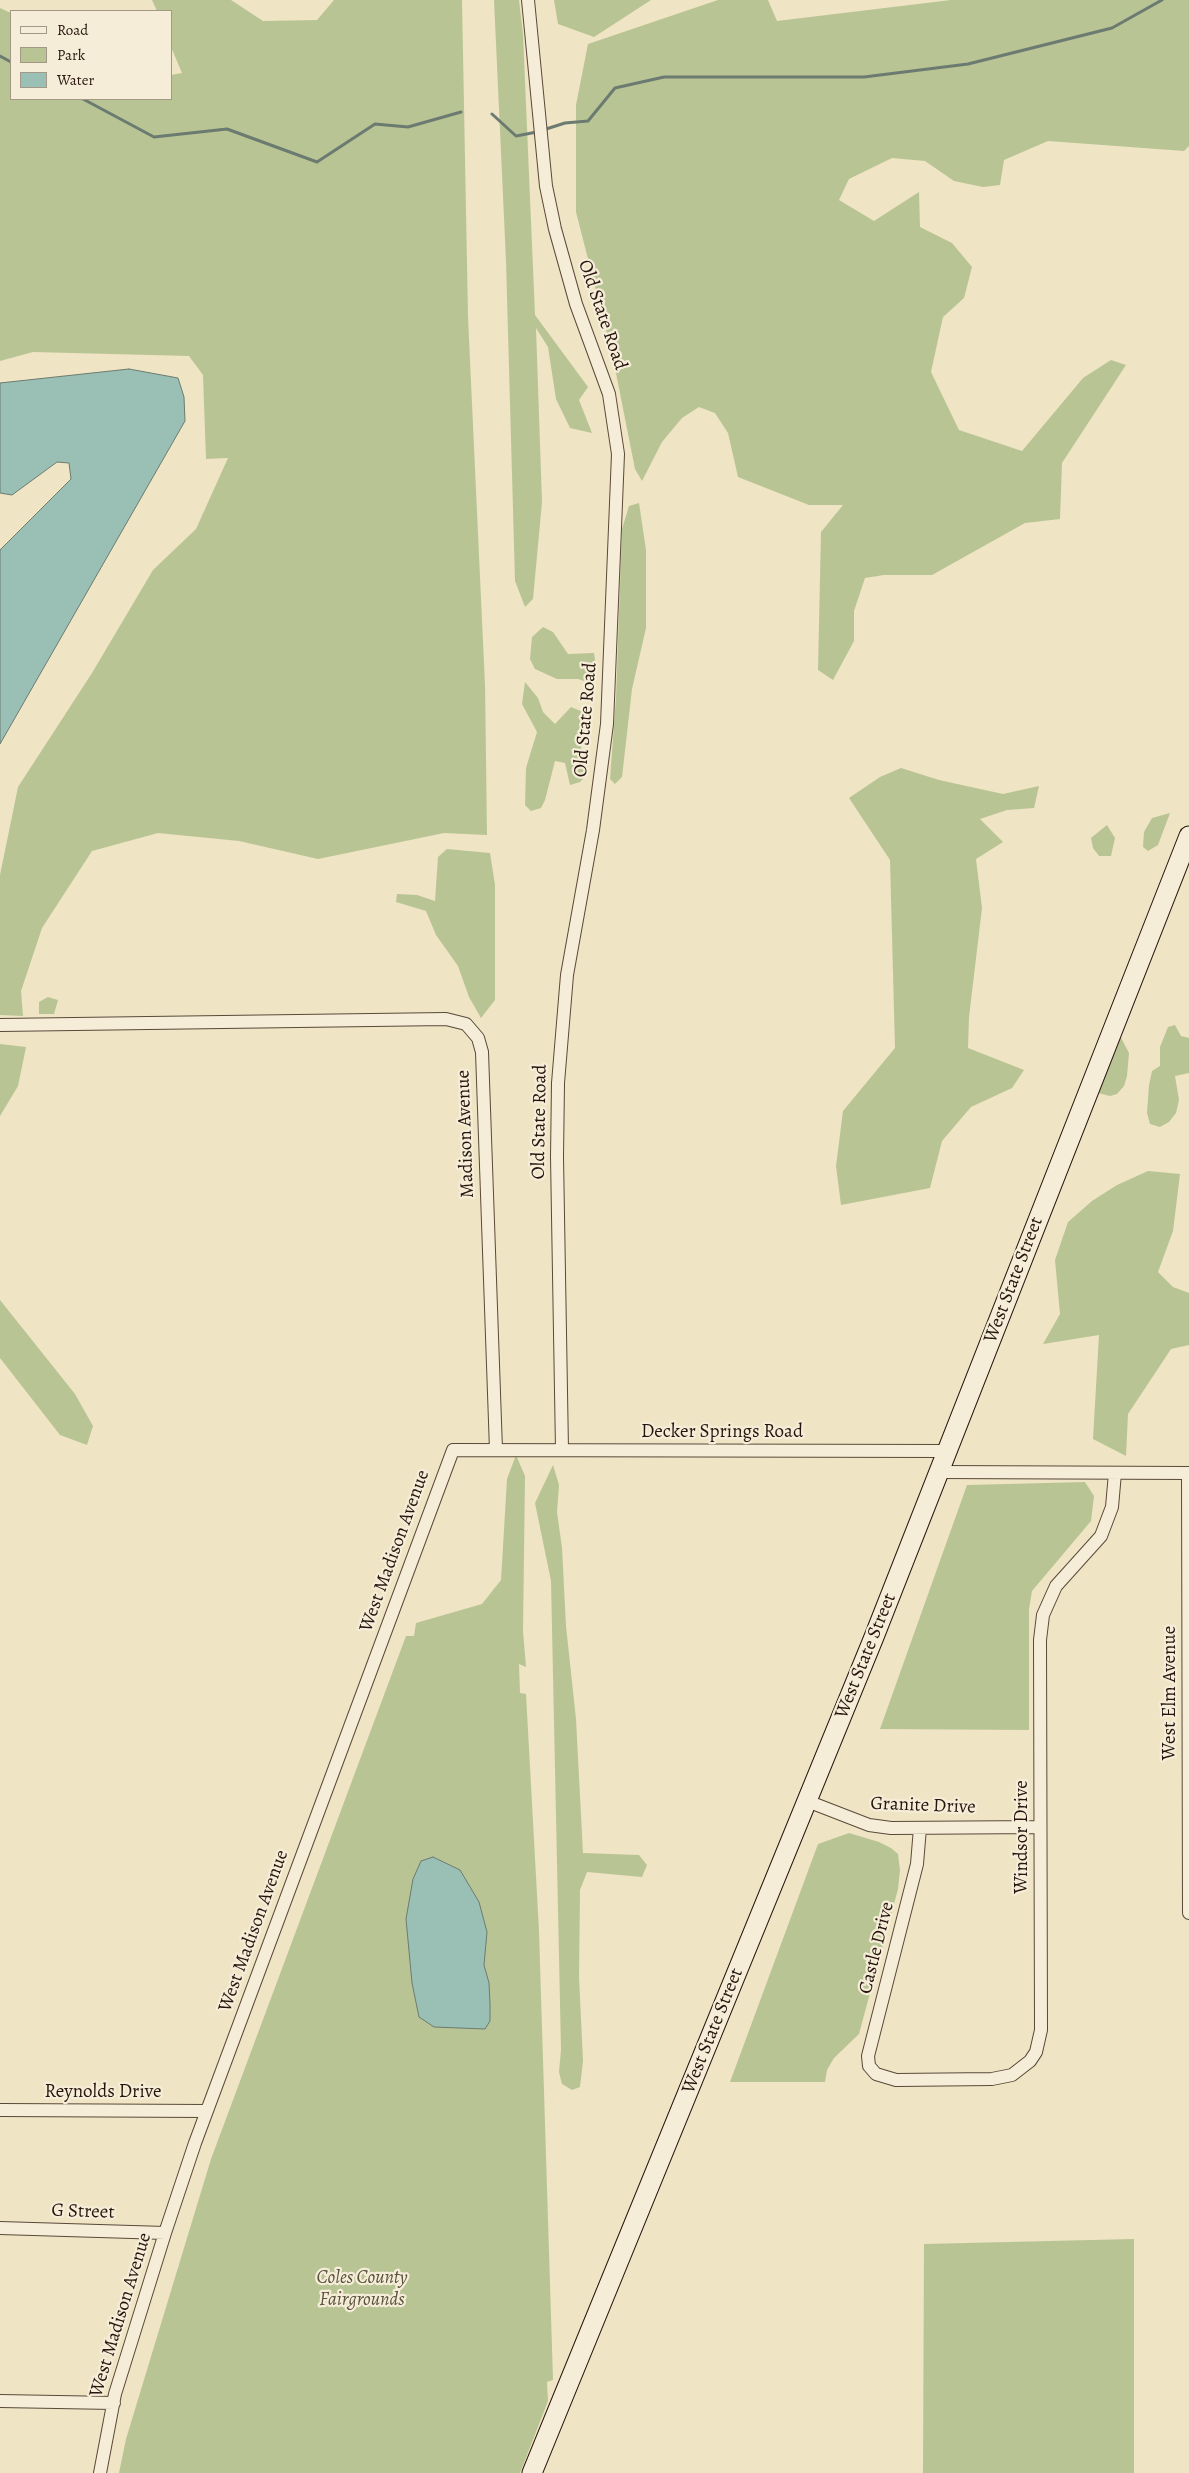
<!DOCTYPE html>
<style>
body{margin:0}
#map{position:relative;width:1189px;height:2473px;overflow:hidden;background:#efe4c3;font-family:Alegreya,serif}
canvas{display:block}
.legend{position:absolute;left:10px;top:10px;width:162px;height:90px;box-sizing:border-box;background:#f5edd8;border:1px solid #a39787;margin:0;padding:6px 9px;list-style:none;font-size:15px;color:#27150d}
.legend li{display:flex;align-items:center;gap:10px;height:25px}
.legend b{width:25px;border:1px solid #a39787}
</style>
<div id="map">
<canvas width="1189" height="2473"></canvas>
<ul class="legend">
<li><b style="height:6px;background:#f5edd8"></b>Road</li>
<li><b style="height:14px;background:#b9c494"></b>Park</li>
<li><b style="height:14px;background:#9abfb4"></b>Water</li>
</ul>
</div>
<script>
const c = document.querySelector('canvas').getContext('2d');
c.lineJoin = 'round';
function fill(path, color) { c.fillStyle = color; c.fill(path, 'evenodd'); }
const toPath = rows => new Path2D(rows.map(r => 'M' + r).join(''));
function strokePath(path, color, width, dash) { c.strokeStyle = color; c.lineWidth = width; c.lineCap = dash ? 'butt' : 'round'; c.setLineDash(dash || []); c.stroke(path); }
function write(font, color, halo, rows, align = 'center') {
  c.font = font + ' Alegreya,serif'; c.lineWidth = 4.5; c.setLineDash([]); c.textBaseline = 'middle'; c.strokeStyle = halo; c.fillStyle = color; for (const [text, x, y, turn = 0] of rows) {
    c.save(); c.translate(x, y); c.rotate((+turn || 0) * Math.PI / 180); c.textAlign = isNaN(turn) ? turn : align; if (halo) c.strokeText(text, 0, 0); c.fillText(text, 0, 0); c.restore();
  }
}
fill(toPath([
 [152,0,231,0,263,21,317,20,334,0,462,0,468,317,485,685,487,835,444,833,318,859,239,841,158,833,92,851,42,928,21,991,23,1016,0,1015,0,875,18,787,92,673,153,570,196,529,228,458,206,459,203,375,189,356,33,352,0,361,0,8,11,13,11,99,171,99,171,75,182,73,171,47,171,11,157,11],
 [494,0,519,0,523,34,535,315,588,387,579,400,592,433,570,428,556,399,548,347,536,328,542,502,533,599,525,607,515,581,506,261],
 [554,0,651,0,594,37,558,24],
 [718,0,768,0,777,21,951,0,1189,0,1189,146,1184,151,1048,141,1004,160,1000,185,983,187,954,181,925,161,892,158,849,179,839,200,874,221,919,192,920,227,952,243,972,267,964,298,943,317,931,372,959,430,1022,451,1083,378,1111,360,1126,365,1062,463,1060,519,1025,523,932,575,884,575,865,578,854,611,854,641,833,680,818,670,821,532,843,505,809,505,738,477,728,433,715,413,699,407,682,418,662,442,642,481,635,469,612,353,576,212,576,105,588,44],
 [639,503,646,550,646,628,632,689,622,777,615,784,610,779,616,698,622,529,629,506],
 [543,627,553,632,568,654,594,653,596,668,587,682,578,679,557,679,535,669,530,659,532,637],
 [525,682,538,698,543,712,555,724,571,707,588,714,581,747,582,755,588,766,588,774,580,782,570,785,565,763,555,761,545,800,541,808,531,811,525,805,526,768,537,732,522,704],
 [901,768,939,780,1003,794,1039,786,1034,808,1007,810,980,819,1003,842,976,859,982,908,969,1017,968,1048,1024,1070,1012,1088,971,1107,942,1141,930,1188,841,1205,836,1166,843,1111,895,1048,890,860,849,798,880,777],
 [1170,813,1158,845,1148,851,1143,847,1144,832,1152,818],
 [1107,825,1115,838,1111,856,1099,856,1093,848,1091,838],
 [447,849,490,853,495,885,495,1000,481,1018,469,997,458,966,436,935,426,911,396,902,397,894,417,895,435,901,438,857],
 [48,997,58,1000,54,1014,39,1014,39,1002],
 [1175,1025,1181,1036,1189,1038,1189,1073,1175,1076,1179,1100,1176,1113,1169,1122,1160,1127,1150,1124,1147,1113,1149,1085,1152,1071,1160,1066,1160,1047,1168,1027],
 [1118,1032,1129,1053,1127,1076,1124,1086,1117,1094,1110,1096,1098,1093],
 [0,1044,26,1047,18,1086,0,1116],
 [1148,1171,1180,1174,1173,1231,1158,1272,1173,1287,1189,1293,1189,1345,1171,1349,1128,1414,1126,1456,1093,1439,1099,1335,1043,1344,1060,1314,1055,1260,1068,1222,1092,1201,1117,1185],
 [0,1300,75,1394,93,1426,87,1445,60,1435,0,1358],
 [516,1455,525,1476,523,1631,526,1667,519,1664,520,1693,526,1694,539,1931,553,2380,547,2382,548,2401,520,2473,119,2473,126,2439,211,2159,406,1636,414,1636,416,1623,482,1604,501,1580,507,1479],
 [553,1465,559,1485,557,1512,562,1548,566,1626,576,1719,583,1853,639,1855,647,1865,642,1877,587,1872,580,1890,579,1977,583,2061,580,2087,572,2090,562,2084,559,2072,561,2050,551,1581,535,1503],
 [1085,1482,1094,1496,1091,1521,1032,1591,1029,1609,1029,1730,880,1729,967,1485],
 [849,1833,879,1842,891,1848,898,1854,900,1870,898,1889,859,2034,834,2058,827,2070,825,2082,730,2082,818,1844],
 [1134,2239,1134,2473,923,2473,924,2244]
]), '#b9c494');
const water = toPath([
 [129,369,178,378,184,397,185,421,0,744,0,550,71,479,69,463,57,462,12,495,0,493,0,383,129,369],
 [433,1857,460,1870,479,1902,487,1932,484,1965,489,1983,490,2004,490,2021,485,2029,434,2027,419,2017,412,1983,406,1919,413,1879,421,1861,433,1857]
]);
fill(water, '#9abfb4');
strokePath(water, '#6c7b71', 1);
strokePath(toPath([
 [0,56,11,62],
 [83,99,154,137,227,129,317,162,375,124,408,127,461,112],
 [492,114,516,136,537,132],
 [543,130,565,123,588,121,615,88,664,77,864,77,968,64,1112,28,1162,0]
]), '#6c7b71', 3);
const street = toPath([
 [528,0,546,186,555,229,576,304,609,394,618,454,607,724,593,830,567,975,558,1083,557,1157,562,1450],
 [0,1025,446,1019,466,1024,478,1038,482,1052,496,1450],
 [939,1472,1189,1473],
 [1188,1473,1189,1913],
 [807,1801,869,1825,891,1828,1040,1827],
 [920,1828,917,1864,868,2056,869,2066,876,2074,896,2080,992,2079,1012,2075,1030,2061,1036,2052,1041,2030,1040,1640,1043,1615,1056,1586,1101,1536,1112,1507,1115,1473],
 [0,2110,207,2111],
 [0,2228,165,2233],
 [0,2401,114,2403],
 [100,2473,115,2394,165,2233,195,2143,453,1450,947,1451]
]);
const secondary = toPath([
 [532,2473,874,1637,1189,836]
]);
strokePath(street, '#59493a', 14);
strokePath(secondary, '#27150d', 21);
strokePath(street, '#f5edd8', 12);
strokePath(secondary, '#f5edd8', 19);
write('19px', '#27150d', '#f5edd8', [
 ["Old State Road",602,315,71],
 ["Old State Road",586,720,-85],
 ["Old State Road",540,1122,-89],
 ["Madison Avenue",466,1134,-92],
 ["West State Street",1014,1280,-69],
 ["Decker Springs Road",722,1432],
 ["West Madison Avenue",395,1551,-70],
 ["West State Street",866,1656,-68],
 ["West Elm Avenue",1170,1693,-90],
 ["Granite Drive",923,1806,2],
 ["Windsor Drive",1022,1837,-90],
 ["West Madison Avenue",254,1931,-70],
 ["Castle Drive",877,1948,-76],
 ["West State Street",713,2031,-68],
 ["Reynolds Drive",103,2092],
 ["G Street",83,2212,2],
 ["West Madison Avenue",121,2315,-73]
]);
write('italic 19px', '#5a523c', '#f5edd8', [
 ["Coles County",362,2278],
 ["Fairgrounds",362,2300]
]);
</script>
